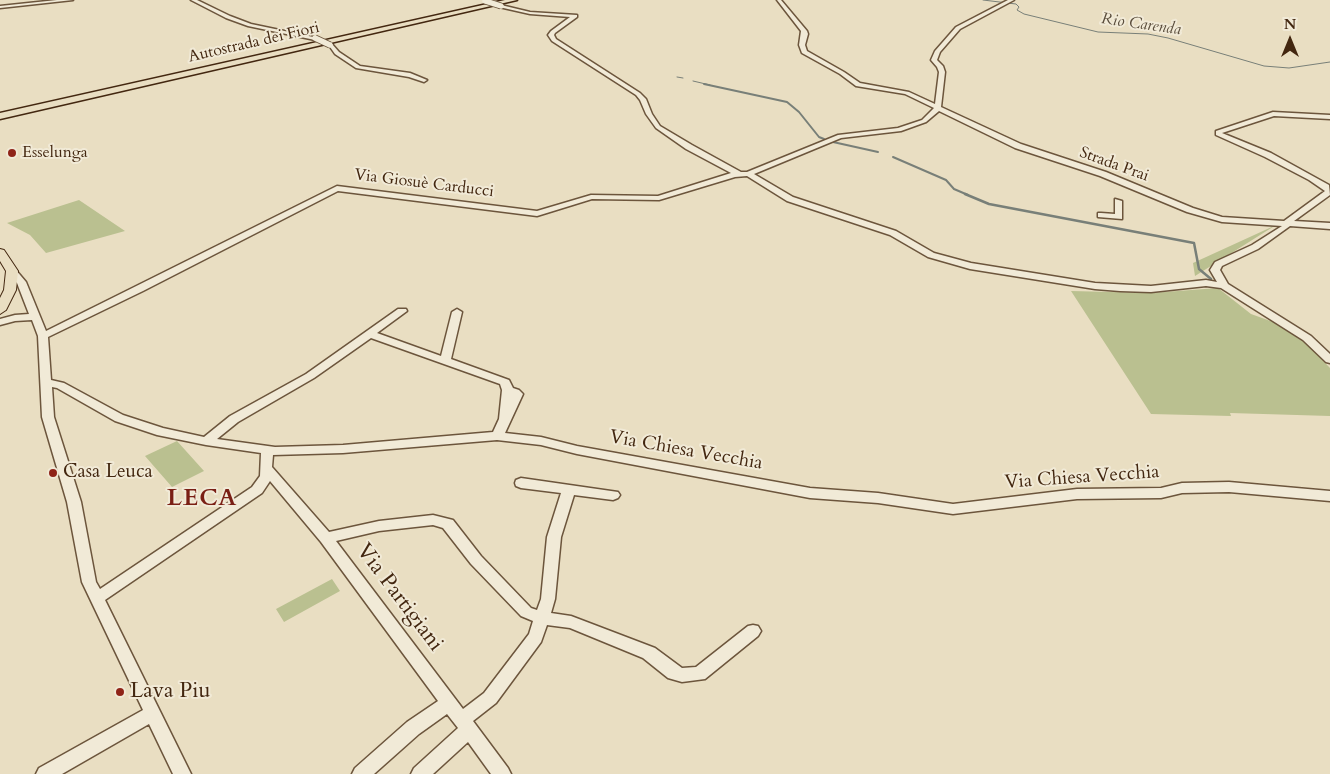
<!DOCTYPE html>
<meta charset="utf-8">
<style>
body{margin:0}
#map{position:relative;width:1330px;height:774px;overflow:hidden;background:#e9dec2;font-family:Cardo,serif}
canvas{display:block}
.north{position:absolute;left:1265px;top:15px;width:50px;height:50px;-webkit-text-stroke:4px #f1ead7;paint-order:stroke;rotate:0deg;font-size:14px;font-weight:700;line-height:20px;text-align:center;color:#432710}
.north::after{content:'';display:block;margin:auto;width:18px;height:22px;background:#432710;clip-path:polygon(50% 0,100% 100%,50% 72%,0 100%)}
</style>
<div id="map">
<canvas width="1330" height="774"></canvas>
<div class="north">N</div>
</div>
<script>
const c = document.querySelector('canvas').getContext('2d');
c.lineJoin = 'round';
function fill(path, color) { c.fillStyle = color; c.fill(path, 'evenodd'); }
const toPath = rows => new Path2D(rows.map(r => 'M' + r).join(''));
function strokePath(path, color, width, dash) { c.strokeStyle = color; c.lineWidth = width; c.lineCap = dash ? 'butt' : 'round'; c.setLineDash(dash || []); c.stroke(path); }
function write(font, color, halo, rows, align = 'center') {
  c.font = font + ' Cardo,serif'; c.lineWidth = 4; c.setLineDash([]); c.textBaseline = 'middle'; c.strokeStyle = halo; c.fillStyle = color; for (const [text, x, y, turn = 0] of rows) {
    c.save(); c.translate(x, y); c.rotate((+turn || 0) * Math.PI / 180); c.textAlign = isNaN(turn) ? turn : align; if (halo) c.strokeText(text, 0, 0); c.fillText(text, 0, 0); c.restore();
  }
}
fill(toPath([
 [79,200,125,231,46,253,30,235,7,223],
 [1276,225,1195,276,1193,263],
 [1218,288,1251,314,1276,323,1302,339,1330,368,1330,416,1230,413,1231,416,1151,414,1071,291,1151,293],
 [177,441,204,471,172,487,145,456],
 [332,579,340,591,284,622,276,609]
]), '#bac090');
strokePath(toPath([
 [983,0,1016,4,1019,7,1017,10,1024,14,1098,32,1148,34,1168,38,1264,66,1289,68,1330,62],
 [677,77,683,78],
 [693,81,710,85]
]), '#787f78', 1);
strokePath(toPath([
 [704,84,787,102,799,112,819,137,824,139],
 [833,142,878,152],
 [893,157,946,180,954,189,968,195]
]), '#787f78', 2);
strokePath(toPath([
 [965,194,989,204,1194,243,1199,269,1211,279]
]), '#787f78', 2.5);
const minor = toPath([
 [57,0,73,0,0,8,0,6,57,0],
 [191,0,197,0,230,16,251,24,318,38,315,40,248,26,226,18,191,0],
 [777,0,781,0,807,31,808,34,805,45,807,51,844,72,860,83,909,92,935,104,939,72,937,67,931,60,935,51,956,27,1008,0,1014,0,960,29,940,52,937,60,943,66,945,72,941,107,1021,144,1106,172,1193,208,1222,217,1284,221,1325,191,1309,180,1265,157,1216,135,1216,131,1273,112,1330,115,1330,119,1274,116,1222,133,1271,153,1329,185,1330,195,1294,221,1330,223,1330,229,1290,226,1258,249,1222,266,1220,270,1228,284,1311,336,1330,354,1330,363,1326,362,1303,340,1221,288,1206,286,1151,292,1120,291,1095,289,970,269,928,257,890,235,787,201,747,176,735,177,659,200,592,199,537,216,338,191,143,291,48,337,51,380,64,383,123,415,163,428,204,437,230,416,306,374,398,309,406,309,407,311,377,333,441,356,452,312,457,309,462,312,451,359,509,380,513,388,519,390,523,394,505,433,541,437,577,446,810,488,878,493,953,504,1077,489,1161,488,1182,483,1229,482,1330,491,1330,501,1229,492,1182,493,1161,498,1077,499,953,514,878,503,810,498,577,454,541,445,497,440,343,453,273,455,272,467,329,532,379,521,433,515,453,520,481,556,531,608,537,610,541,599,547,537,561,493,521,488,516,486,515,483,516,480,521,478,618,492,620,495,618,498,613,500,574,495,561,537,555,599,551,613,571,616,655,648,682,668,696,667,748,626,753,625,758,626,761,631,758,636,705,679,682,682,668,678,643,658,570,628,547,625,541,642,496,703,473,721,508,768,511,774,491,774,468,742,433,774,411,774,414,768,458,728,447,714,419,734,374,774,352,774,355,768,407,722,438,701,321,542,270,481,262,493,105,600,191,774,173,774,149,724,62,774,36,774,39,768,143,710,82,582,67,502,42,417,38,336,32,320,15,321,0,325,0,319,15,315,29,314,17,283,7,271,9,269,15,269,26,282,46,331,337,186,537,211,591,195,658,196,731,173,686,149,656,128,646,114,640,100,636,95,552,41,548,35,551,31,570,17,530,14,499,7,501,5,530,12,577,15,577,17,555,33,554,35,556,39,640,93,646,99,652,114,660,126,692,145,741,172,747,172,838,135,898,128,922,120,934,108,905,94,856,86,840,74,802,53,799,45,801,31,777,0],
 [939,111,1015,148,1100,176,1187,212,1222,222,1282,226,1252,245,1215,262,1210,270,1217,282,1206,280,1151,286,1095,283,971,263,934,253,896,231,793,197,754,174,841,138,901,131,926,122,939,111],
 [371,338,500,384,502,390,499,419,493,432,343,445,275,447,217,439,238,422,314,378,371,338],
 [52,387,57,388,115,421,157,435,206,445,261,453,260,476,252,487,100,589,96,582,81,502,54,417,52,387],
 [433,525,443,528,471,564,521,616,533,621,529,634,484,693,463,709,336,541,379,531,433,525],
 [328,44,332,44,339,52,360,66,410,73,427,80,424,82,409,77,356,68,335,54,328,44],
 [1115,199,1122,201,1122,219,1098,217,1098,213,1101,213,1115,214,1115,199]
]);
const major = toPath([
 [0,249,4,250,18,271,16,290,6,310,0,314,0,298,4,290,6,271,0,261,0,249]
]);
const highway = toPath([
 [505,0,517,0,0,119,0,113,505,0]
]);
strokePath(minor, '#6c553c', 3);
strokePath(major, '#432710', 2);
strokePath(highway, '#432710', 3);
fill(minor, '#f1ead7');
fill(major, '#e9dec2');
fill(highway, '#e9dec2');
const minorBridge = toPath([
 [485,1,501,6],
 [315,38,330,45]
]);
strokePath(minorBridge, '#6c553c', 7, []);
strokePath(minorBridge, '#f1ead7', 5.5);
for (const [x, y, r, color] of [
 [12,153,5,"#8f2418"],
 [53,473,5,"#8f2418"],
 [120,692,5,"#8f2418"]
]) { const dot = new Path2D(); dot.arc(x, y, r, 0, 2 * Math.PI); c.fillStyle = color; c.fill(dot); strokePath(dot, '#f1ead7', 2); }
write('italic 16px', '#594c3b', '#f1ead7', [
 ["Rio Carenda",1141,25,8]
]);
write('16px', '#432710', '#f1ead7', [
 ["Autostrada dei Fiori",254,43,-13],
 ["Strada Prai",1114,165,20],
 ["Via Giosuè Carducci",424,184,7]
]);
write('16px', '#432710', '#f1ead7', [
 ["Esselunga",22,153]
], 'left');
write('19px', '#432710', '#f1ead7', [
 ["Via Chiesa Vecchia",686,451,10],
 ["Via Chiesa Vecchia",1082,478,-4]
]);
write('19px', '#432710', '#f1ead7', [
 ["Casa Leuca",63,473]
], 'left');
write('22px', '#432710', '#f1ead7', [
 ["Via Partigiani",399,598,53]
]);
write('22px', '#432710', '#f1ead7', [
 ["Lava Piu",130,692]
], 'left');
c.letterSpacing = '1px';
write('bold 24px', '#7a1f14', '#f1ead7', [
 ["LECA",202,499]
]);
c.letterSpacing = '0px';
</script>
